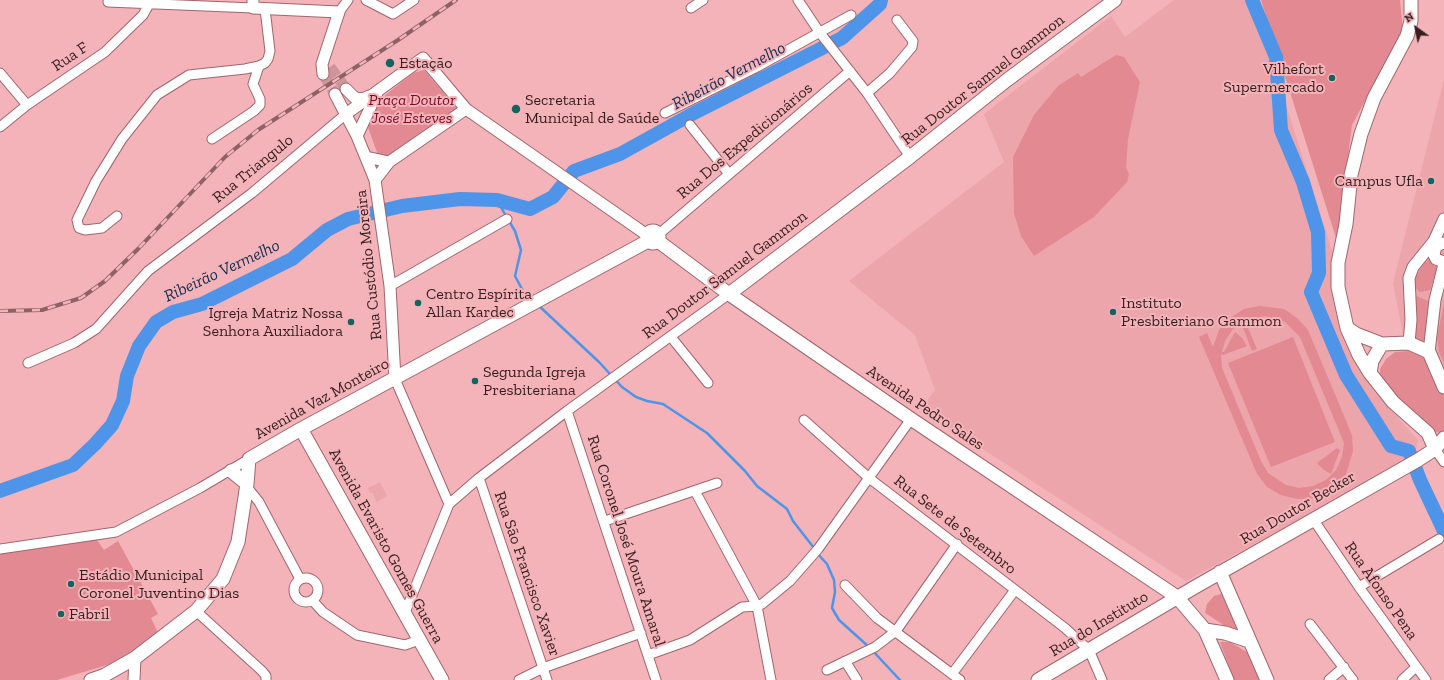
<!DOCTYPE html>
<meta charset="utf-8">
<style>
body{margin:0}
#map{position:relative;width:1444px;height:680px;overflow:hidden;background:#f3b3b8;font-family:"Zilla Slab",serif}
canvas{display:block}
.north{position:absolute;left:1396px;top:8px;width:40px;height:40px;-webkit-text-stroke:3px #f3b3b8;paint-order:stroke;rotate:327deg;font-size:11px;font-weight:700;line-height:16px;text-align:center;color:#361e20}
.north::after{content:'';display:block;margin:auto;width:14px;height:18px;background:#361e20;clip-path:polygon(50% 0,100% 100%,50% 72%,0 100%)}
</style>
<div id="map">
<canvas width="1444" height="680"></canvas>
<div class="north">N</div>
</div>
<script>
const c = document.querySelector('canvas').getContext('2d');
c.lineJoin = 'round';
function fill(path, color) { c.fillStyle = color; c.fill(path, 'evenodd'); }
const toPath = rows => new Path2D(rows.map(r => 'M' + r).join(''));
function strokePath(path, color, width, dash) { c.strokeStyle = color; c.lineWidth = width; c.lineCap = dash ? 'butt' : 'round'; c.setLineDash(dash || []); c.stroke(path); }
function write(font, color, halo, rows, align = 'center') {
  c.font = font + ' "Zilla Slab",serif'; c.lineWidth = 4; c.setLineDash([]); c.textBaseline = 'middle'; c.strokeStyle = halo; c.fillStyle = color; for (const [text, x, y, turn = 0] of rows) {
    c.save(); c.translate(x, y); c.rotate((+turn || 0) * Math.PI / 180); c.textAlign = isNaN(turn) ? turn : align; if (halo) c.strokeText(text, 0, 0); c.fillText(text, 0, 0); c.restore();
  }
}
fill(toPath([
 [1174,0,1249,0,1283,95,1333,254,1333,289,1349,340,1372,389,1418,440,1414,457,1186,581,921,409,935,390,915,335,849,281,1004,162,984,114,1111,16,1125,37],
 [1444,79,1444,387,1403,334,1393,283],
 [380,482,387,496,376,502,373,493,370,493,368,488]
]), '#eca5aa');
fill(toPath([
 [1261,0,1400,0,1403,31,1352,125,1337,241],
 [1116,55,1124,57,1140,82,1128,139,1126,168,1129,174,1127,182,1094,217,1034,256,1021,236,1014,213,1013,157,1034,115,1058,86,1078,73,1081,77],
 [424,70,457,109,392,157,378,155,366,122,372,106,413,73],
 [1431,258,1437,266,1435,275,1430,290,1420,292,1413,286,1417,274,1423,264],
 [1414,295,1431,302,1425,347,1412,343],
 [1444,303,1444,363,1439,352,1437,337],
 [1260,306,1284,309,1297,318,1308,330,1352,435,1353,451,1346,474,1335,487,1313,498,1297,499,1281,495,1267,487,1257,474,1199,337,1207,333,1213,347,1219,330,1230,318,1244,309],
 [1265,316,1285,322,1300,337,1344,443,1342,457,1336,470,1326,480,1313,486,1299,488,1286,485,1268,473,1261,461,1222,368,1221,354,1223,355,1247,346,1242,338,1235,332,1224,352,1222,352,1225,341,1233,329,1241,323,1252,351,1257,349,1245,321],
 [1293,337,1335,442,1271,467,1228,363],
 [1409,351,1420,355,1427,362,1444,396,1444,433,1434,432,1410,413,1384,383,1380,375,1380,369,1386,359,1395,352],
 [1337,448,1340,450,1331,474,1324,470,1317,463],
 [96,539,104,550,118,541,158,614,151,618,158,633,127,657,107,665,57,680,0,680,0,553],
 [1224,593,1241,636,1205,613,1207,604,1214,596],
 [1220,642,1230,642,1250,654,1262,680,1234,680]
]), '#e38991');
strokePath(toPath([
 [497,200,506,216],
 [509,221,515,231,521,250,515,276,523,291,531,299],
 [538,305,599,362,622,387,636,397,647,401,663,404,707,433,745,471,757,486,787,509,793,521,814,548],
 [817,553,827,564,834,580,835,592,832,608,839,620,869,647],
 [872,650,900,680]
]), '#4e94e8', 2.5);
strokePath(toPath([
 [1252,0,1276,57,1281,130,1303,182,1318,232,1319,273,1311,292,1346,375,1391,446,1409,451,1420,480,1444,531],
 [0,491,73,465,95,444,112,425,123,401,127,376,139,346,156,322,173,312,202,304,292,259,327,230,348,219,402,206,460,199,497,200,530,209,553,197,574,171,620,154,694,113,842,38,880,4,881,0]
]), '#4e94e8', 14);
strokePath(toPath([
 [330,67,346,89],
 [323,74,335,94]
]), '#cd959a', 11, [11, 5.5]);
const minor = toPath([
 [366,0,393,14,414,0],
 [798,0,820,33,867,93,910,157],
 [108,2,253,8],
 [691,8,703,0],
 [339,12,348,0],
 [0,73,27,105],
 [867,93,890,73,912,47,913,41,897,20],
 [665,113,757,67,851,15],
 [690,125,729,174],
 [0,127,27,105,105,52,143,15,149,4],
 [212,139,254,111,260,105,260,99,253,84,259,66],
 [117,216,102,228,85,230,79,228,77,220,96,181,122,139,157,95,189,75,245,69,259,66,265,63,268,59,270,51,265,9],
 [659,234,850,71],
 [390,286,507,219],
 [671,337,708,383],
 [28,363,74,343,96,329,148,271,252,193,346,114],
 [395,379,449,504],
 [567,411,656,680],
 [804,420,869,478,1065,628,1089,650,1102,680],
 [1435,449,1444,462],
 [479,478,547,680],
 [247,487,259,502,300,579],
 [695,491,757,606,771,680],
 [1313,519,1359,587,1426,680],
 [605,521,717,483],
 [0,549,116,532,200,488,249,459],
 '294 590a12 12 0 1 1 24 0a12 12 0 1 1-24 0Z',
 [845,585,877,618,960,680],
 [1359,587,1439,539],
 [312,600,323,612,357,635,405,645,419,640],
 [196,611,262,671,266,676,266,680],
 [404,615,449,504,479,478,567,411,729,294],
 [1310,624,1353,680],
 [648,655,690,640,742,607,757,606,762,604,790,581,818,549,911,419],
 [845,661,857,680],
 [827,670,875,647,896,631,957,544],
 [952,674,1015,590],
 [519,680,543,668,641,633],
 [1329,680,1344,667],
 [1402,680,1416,667]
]);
const tertiary = toPath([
 [253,0,253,8,339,12,322,64,323,74],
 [346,89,355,98,363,99,369,96],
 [335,94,357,136,375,180,390,286,395,379],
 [346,114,423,58,466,109,647,235],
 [357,136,377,93],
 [366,157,389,162],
 [375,180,389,162,466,109],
 [1444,243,1436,246,1434,255,1436,259,1444,262],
 [1409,343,1411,320,1409,278,1413,267,1434,241,1444,219],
 [1429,352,1435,300,1444,264],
 [134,680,135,658]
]);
const secondary = toPath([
 [1411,0,1411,21,1407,36,1374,98,1361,134,1351,175,1346,224,1338,263,1338,287,1347,328,1359,355,1370,373,1393,402,1428,433,1435,449],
 '647 237a6 6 0 1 1 12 0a6 6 0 1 1-12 0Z',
 [658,241,729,294,911,419,1177,597,1205,630,1227,680],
 [729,294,910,157,1007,80,1115,0],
 [1347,328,1356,334,1382,344,1409,343,1429,352,1444,387],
 [1370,373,1372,361,1382,344],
 [301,429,442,680],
 [231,471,247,484],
 [1220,572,1267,680],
 [1205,630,1225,633,1249,641],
 [91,680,105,675,135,658,196,611,223,579,238,542,247,484,249,459,301,429,648,241],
 [1038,680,1195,587,1418,460,1435,449,1444,438]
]);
strokePath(minor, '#a0666b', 11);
strokePath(tertiary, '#a0666b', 13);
strokePath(secondary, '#a0666b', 15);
strokePath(minor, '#fff', 9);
strokePath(tertiary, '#fff', 11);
strokePath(secondary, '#fff', 13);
const rail = toPath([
 [0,311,42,310,81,298,105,281,138,249,225,157,258,130,398,40,456,0]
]);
strokePath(rail, '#8c6265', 4);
strokePath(rail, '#f3b3b8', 2.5, [8]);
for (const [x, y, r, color] of [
 [390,63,5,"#136362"],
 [1332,78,4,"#136362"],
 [516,109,5,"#136362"],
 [1431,181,4,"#136362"],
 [418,303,4,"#136362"],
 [1113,312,4,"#136362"],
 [351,322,4,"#136362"],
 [475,381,4,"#136362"],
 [71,584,4,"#136362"],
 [61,614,4,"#136362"]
]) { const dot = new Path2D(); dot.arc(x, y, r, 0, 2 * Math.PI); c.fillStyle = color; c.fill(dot); strokePath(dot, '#f3b3b8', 1.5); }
write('16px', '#361e20', '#f3b3b8', [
 ["Rua F",70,57,-34],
 ["Rua Doutor Samuel Gammon",983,80,-38],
 ["Rua Dos Expedicionários",745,141,-40],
 ["Rua Triangulo",253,169,-39],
 ["Rua Custódio Moreira",369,265,-96],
 ["Rua Doutor Samuel Gammon",725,275,-37],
 ["Avenida Vaz Monteiro",322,399,-29],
 ["Avenida Pedro Sales",925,408,34],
 ["Rua Doutor Becker",1298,508,-30],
 ["Rua Sete de Setembro",955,525,38],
 ["Rua Coronel José Moura Amaral",626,541,72],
 ["Avenida Evaristo Gomes Guerra",386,546,61],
 ["Rua São Francisco Xavier",527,574,71],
 ["Rua Afonso Pena",1381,591,55],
 ["Rua do Instituto",1099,624,-31]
]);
write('16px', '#361e20', '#f3b3b8', [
 ["Estação",399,63],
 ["Vilhefort",1324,69,"right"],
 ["Supermercado",1324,87,"right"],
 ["Secretaria",525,100],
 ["Municipal de Saúde",525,118],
 ["Campus Ufla",1423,181,"right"],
 ["Centro Espírita",426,294],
 ["Allan Kardec",426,312],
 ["Instituto",1121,303],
 ["Presbiteriano Gammon",1121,321],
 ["Igreja Matriz Nossa",343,313,"right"],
 ["Senhora Auxiliadora",343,331,"right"],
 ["Segunda Igreja",483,372],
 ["Presbiteriana",483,390],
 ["Estádio Municipal",79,575],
 ["Coronel Juventino Dias",79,593],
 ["Fabril",69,614]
], 'left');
write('italic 16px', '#780c28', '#f3b3b8', [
 ["Praça Doutor",412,100],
 ["José Esteves",412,118]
]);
write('italic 17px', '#112d4f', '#f3b3b8', [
 ["Ribeirão Vermelho",729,76,-28],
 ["Ribeirão Vermelho",222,271,-25]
]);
</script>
